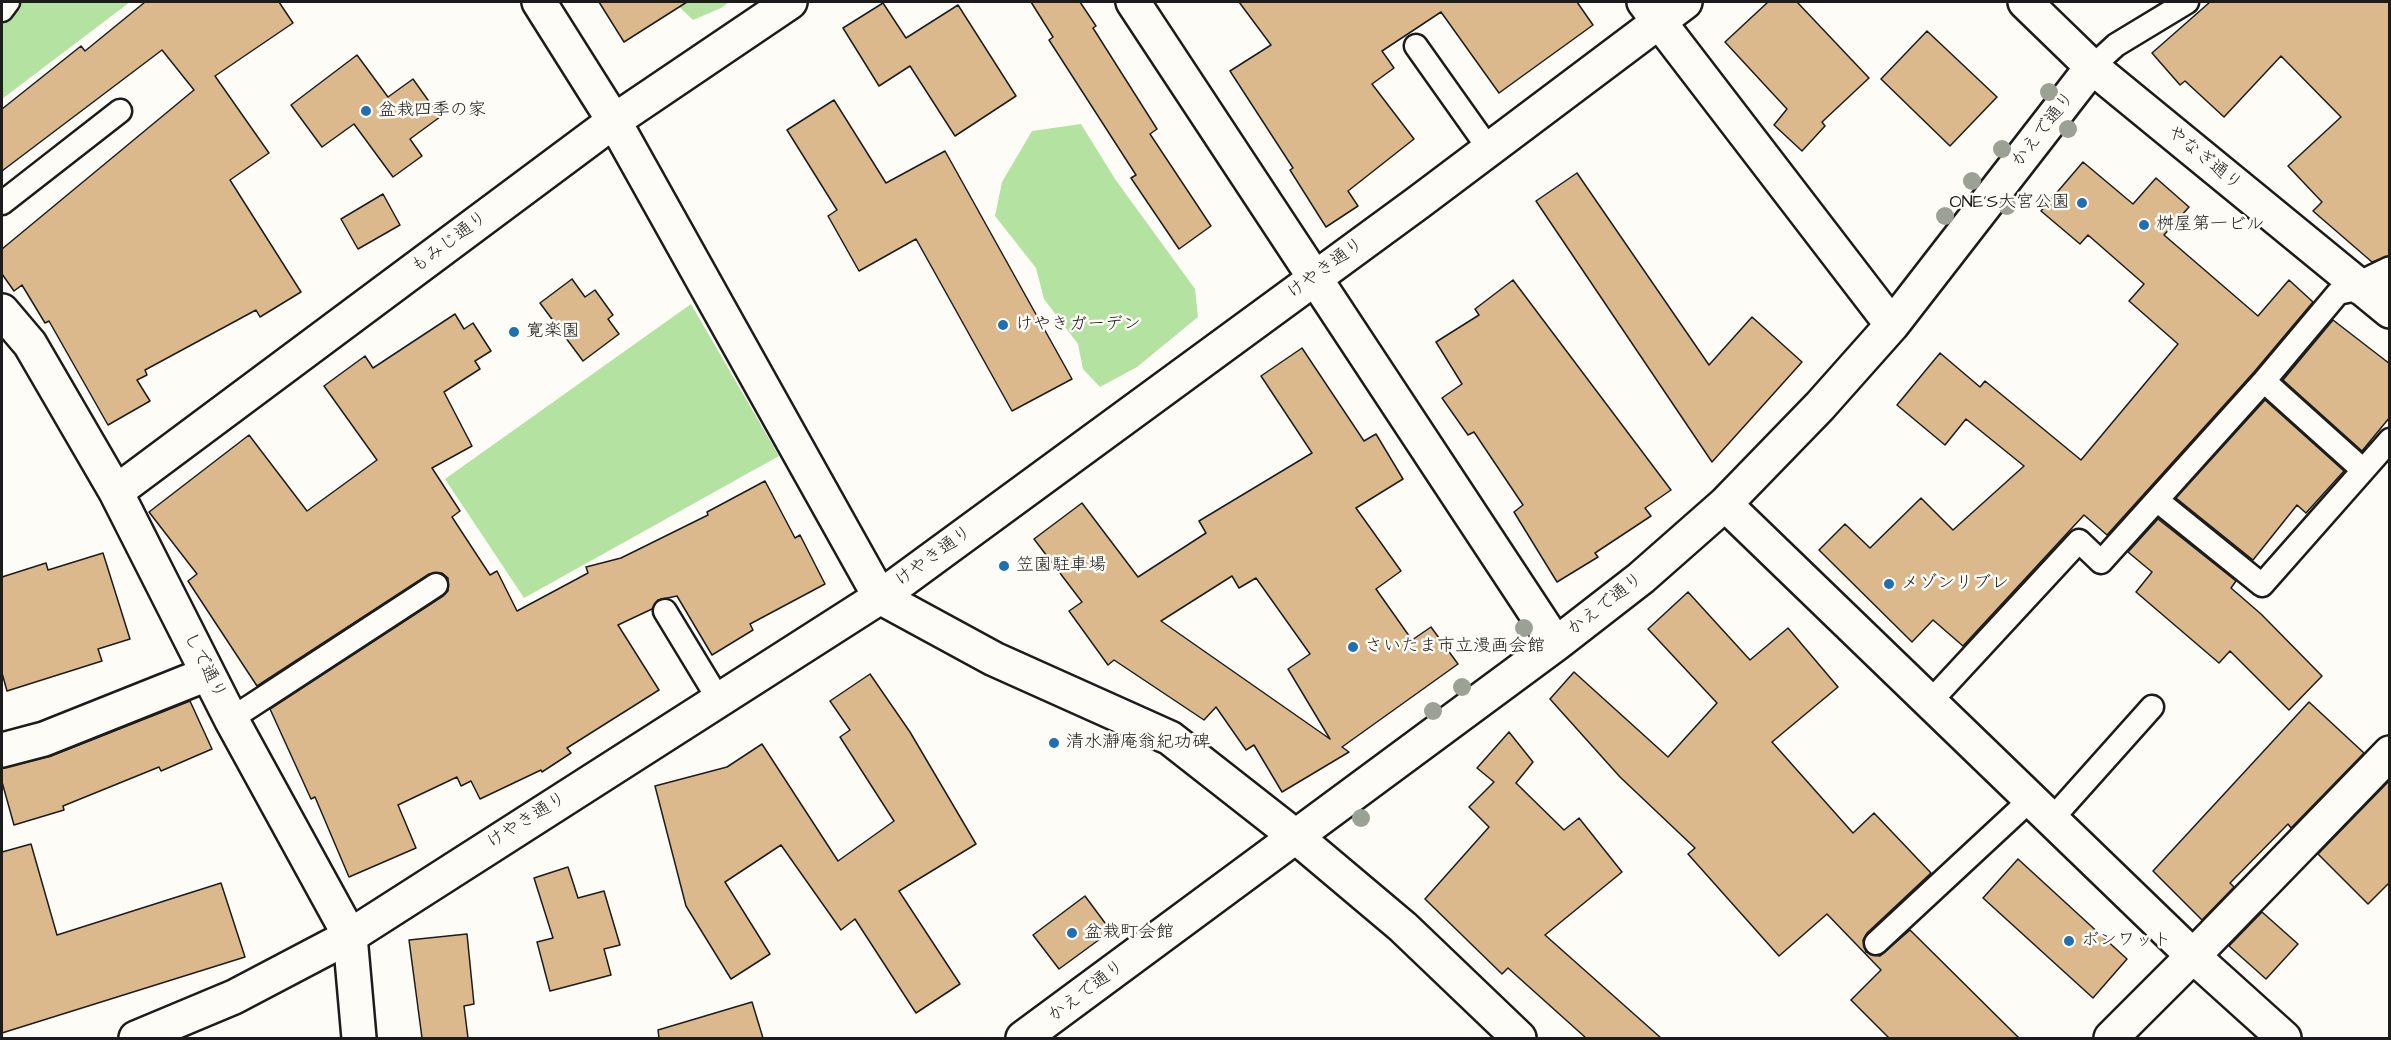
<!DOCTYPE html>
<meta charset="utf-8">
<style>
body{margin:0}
#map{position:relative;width:2391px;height:1040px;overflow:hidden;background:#fdfcf7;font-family:"Architects Daughter",sans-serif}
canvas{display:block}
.frame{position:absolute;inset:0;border:3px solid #1c1c1c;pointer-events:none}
</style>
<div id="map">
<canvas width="2391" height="1040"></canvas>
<div class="frame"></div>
</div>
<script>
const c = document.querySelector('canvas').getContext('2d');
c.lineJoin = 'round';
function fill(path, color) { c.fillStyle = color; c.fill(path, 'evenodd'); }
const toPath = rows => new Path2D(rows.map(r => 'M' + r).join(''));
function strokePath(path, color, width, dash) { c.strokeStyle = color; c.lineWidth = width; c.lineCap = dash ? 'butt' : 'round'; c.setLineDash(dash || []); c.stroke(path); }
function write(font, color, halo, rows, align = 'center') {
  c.font = font + ' "Architects Daughter","Klee One",sans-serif'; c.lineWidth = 5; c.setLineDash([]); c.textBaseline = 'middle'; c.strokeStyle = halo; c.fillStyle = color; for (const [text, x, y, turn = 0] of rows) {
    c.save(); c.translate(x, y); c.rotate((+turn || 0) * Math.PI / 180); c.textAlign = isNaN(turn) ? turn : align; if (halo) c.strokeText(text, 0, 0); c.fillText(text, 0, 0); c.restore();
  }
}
fill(toPath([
 [2,2,130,2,2,99],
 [674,2,729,2,721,8,693,20],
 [1081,124,1115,179,1195,289,1198,317,1137,367,1100,387,1083,369,1078,344,1044,299,1036,268,995,216,1002,182,1032,131],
 [691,304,779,456,524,598,445,479]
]), '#b4e2a1');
const building = toPath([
 [145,2,279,2,293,23,215,76,269,153,230,180,301,292,260,317,256,310,145,370,147,375,137,380,150,401,108,425,49,321,45,323,22,285,14,291,2,274,2,249,194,90,162,50,2,171,2,109,81,46,85,51,145,2],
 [599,2,687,2,624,42,599,2],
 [1031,2,1080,2,1096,26,1093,28,1157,129,1150,134,1211,226,1179,249,1131,178,1136,175,1049,40,1053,37,1031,2],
 [1239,2,1577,2,1593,25,1499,93,1441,12,1382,51,1394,68,1372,84,1414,139,1348,191,1358,206,1326,227,1290,170,1293,168,1230,71,1271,45,1239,2],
 [1768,2,1797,2,1869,78,1822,122,1825,126,1802,151,1774,125,1787,109,1725,42,1768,2],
 [2210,2,2390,2,2390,256,2372,262,2313,211,2322,202,2288,166,2341,117,2281,56,2224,117,2185,81,2180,85,2152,53,2210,2],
 [883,3,906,38,958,5,1016,96,955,136,910,66,879,86,843,28,883,3],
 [1927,31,1997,97,1950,146,1881,79,1927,31],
 [357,55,388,97,413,79,440,117,410,139,422,156,393,177,354,124,322,147,291,105,357,55],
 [834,100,886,183,945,151,1072,379,1012,411,916,239,859,271,828,216,837,210,787,130,834,100],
 [2083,162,2133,204,2156,178,2189,207,2164,235,2258,316,2289,280,2313,302,2254,372,2107,535,2084,515,1963,646,1933,620,1912,642,1819,550,1845,524,1870,548,1921,498,1953,530,2024,466,1966,419,1945,445,1897,405,1940,353,1980,387,1985,381,2081,460,2178,344,2129,301,2144,284,2088,235,2080,244,2041,211,2083,162],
 [1577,173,1709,365,1752,317,1802,362,1712,462,1536,201,1577,173],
 [383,194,400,225,358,249,341,219,383,194],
 [572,279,585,297,595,290,613,315,608,319,619,334,583,361,540,303,572,279],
 [1513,280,1671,490,1645,508,1651,516,1595,553,1598,557,1557,582,1514,512,1523,505,1474,432,1468,435,1442,398,1462,384,1436,342,1479,315,1475,309,1513,280],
 [455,314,464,329,473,323,491,351,475,361,480,369,444,392,472,446,432,468,460,511,452,517,490,575,497,571,517,611,588,573,586,567,621,558,708,515,707,512,765,481,795,538,800,535,825,584,750,624,753,630,712,655,677,596,658,600,652,609,618,625,659,690,567,748,571,753,542,772,541,770,480,799,471,781,461,786,457,777,398,805,416,848,349,877,315,797,311,799,270,709,443,596,448,591,448,578,442,573,429,574,257,686,188,581,197,574,149,512,249,435,307,511,377,460,324,386,365,356,373,368,455,314],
 [2333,320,2390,364,2390,417,2362,451,2283,380,2333,320],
 [1302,348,1364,441,1376,434,1403,479,1356,508,1401,571,1376,589,1412,640,1431,627,1458,664,1342,747,1349,752,1282,792,1254,745,1246,750,1216,707,1204,720,1114,660,1108,665,1069,611,1082,602,1034,539,1082,503,1138,577,1206,533,1199,521,1312,453,1261,376,1302,348],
 [1232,576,1239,588,1256,578,1310,654,1288,669,1330,739,1161,621,1232,576],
 [2265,400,2344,471,2306,513,2297,505,2253,560,2176,498,2265,400],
 [2158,519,2236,581,2231,588,2261,614,2322,676,2289,710,2230,651,2219,663,2136,592,2152,572,2128,552,2158,519],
 [103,553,130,639,98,649,102,661,7,691,2,673,2,577,46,563,48,570,103,553],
 [1688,592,1750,660,1788,628,1838,687,1772,742,1853,833,1874,813,1931,873,1867,933,1863,940,1866,952,1880,956,1910,930,2019,1038,1889,1038,1851,1000,1881,970,1827,914,1779,956,1688,854,1695,848,1620,777,1550,699,1574,672,1668,757,1717,703,1648,629,1688,592],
 [870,674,910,732,976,844,899,891,960,984,916,1013,855,919,841,930,781,845,725,882,770,954,731,979,686,906,655,786,727,767,762,744,838,861,894,821,840,737,850,730,830,701,870,674],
 [190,701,212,749,161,771,159,767,63,806,64,810,14,825,2,782,2,768,51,756,190,701],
 [2309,702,2364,753,2291,828,2288,824,2230,883,2234,887,2202,920,2153,871,2309,702],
 [1509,732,1533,762,1516,783,1564,830,1579,818,1622,872,1545,935,1661,1038,1586,1038,1508,968,1502,974,1425,899,1489,827,1469,807,1494,782,1477,768,1509,732],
 [2390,780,2390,882,2368,904,2318,854,2390,780],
 [31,844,57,935,221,883,245,957,2,1033,2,852,31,844],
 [2018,859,2127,959,2093,998,1983,898,2018,859],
 [568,867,578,898,604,891,620,945,604,949,611,975,550,991,537,942,553,938,534,878,568,867],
 [1085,896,1111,931,1059,969,1033,935,1085,896],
 [2262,912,2298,944,2266,979,2229,946,2262,912],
 [467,934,474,1004,464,1006,468,1038,422,1038,409,940,467,934],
 [752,1002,763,1038,659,1038,658,1030,752,1002]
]);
fill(building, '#dbb98d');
strokePath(building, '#1c1c1c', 1.5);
const service = toPath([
 [2,10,8,2],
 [1416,46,1489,149],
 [2092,67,2116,45,2187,2],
 [2,203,120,111],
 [2264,381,2363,470],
 [2158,501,2262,585,2390,440],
 [665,611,719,700],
 [1929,703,2079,541,2101,562,2264,381,2338,293,2361,288],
 [231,719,436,585],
 [2051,820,2152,707],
 [1876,943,2030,800]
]);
const minor = toPath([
 [539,2,614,121,880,597,994,659,1170,738,1295,836,1403,927,1519,1038],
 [1133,2,1556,644],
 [1644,2,1892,325],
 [2025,2,2092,67,2390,311],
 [2361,288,2390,274],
 [2,311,30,344,116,492,231,719,350,936,359,1038],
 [116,492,614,121,790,2],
 [1725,504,2193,956,2111,1038],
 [2,750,44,739,207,674],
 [1023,1038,1556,644,1641,578,1725,504,1820,406,1892,325,2092,67],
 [2284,1038,2193,956,2390,753]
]);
const tertiary = toPath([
 [136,1038,234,997,350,936,880,597,1419,202,1685,2]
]);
strokePath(service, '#1c1c1c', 27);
strokePath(minor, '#1c1c1c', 38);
strokePath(tertiary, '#1c1c1c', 38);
strokePath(service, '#fdfcf7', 22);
strokePath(minor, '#fdfcf7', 33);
strokePath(tertiary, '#fdfcf7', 33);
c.fillStyle = '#9ba195';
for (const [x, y] of [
 [2049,92],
 [2068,129],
 [2002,149],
 [1972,181],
 [2007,206],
 [1945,216],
 [1524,628],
 [1462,687],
 [1433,711],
 [1361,818]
]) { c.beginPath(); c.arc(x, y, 9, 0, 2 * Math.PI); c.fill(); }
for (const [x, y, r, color] of [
 [366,111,6,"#1f6fb2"],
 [2082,203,6,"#1f6fb2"],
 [2144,225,6,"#1f6fb2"],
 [1003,325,6,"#1f6fb2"],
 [514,332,6,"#1f6fb2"],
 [1004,566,6,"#1f6fb2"],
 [1889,584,6,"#1f6fb2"],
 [1353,647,6,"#1f6fb2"],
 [1054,743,6,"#1f6fb2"],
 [1072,933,6,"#1f6fb2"],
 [2069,941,6,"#1f6fb2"]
]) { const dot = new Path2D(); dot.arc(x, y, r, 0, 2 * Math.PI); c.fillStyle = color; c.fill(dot); strokePath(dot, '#fdfcf7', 2); }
write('18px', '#1c1c1c', '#fdfcf7', [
 ["盆栽四季の家",378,111],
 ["ONE'S大宮公園",2070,203,"right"],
 ["桝屋第一ビル",2156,225],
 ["けやきガーデン",1015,325],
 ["寛楽園",526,332],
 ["笠園駐車場",1016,566],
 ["メゾンリブレ",1901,584],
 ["さいたま市立漫画会館",1365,647],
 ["清水瀞庵翁紀功碑",1066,743],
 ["盆栽町会館",1084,933],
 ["ボンワット",2081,941]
], 'left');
write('18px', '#1c1c1c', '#fdfcf7', [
 ["かえで通り",2044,130,-52],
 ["やなぎ通り",2204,159,39],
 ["もみじ通り",450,243,-37],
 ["けやき通り",1326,269,-36],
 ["けやき通り",934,557,-36],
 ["かえで通り",1606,605,-38],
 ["しで通り",204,666,63],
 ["けやき通り",527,821,-32],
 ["かえで通り",1087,992,-37]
]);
</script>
